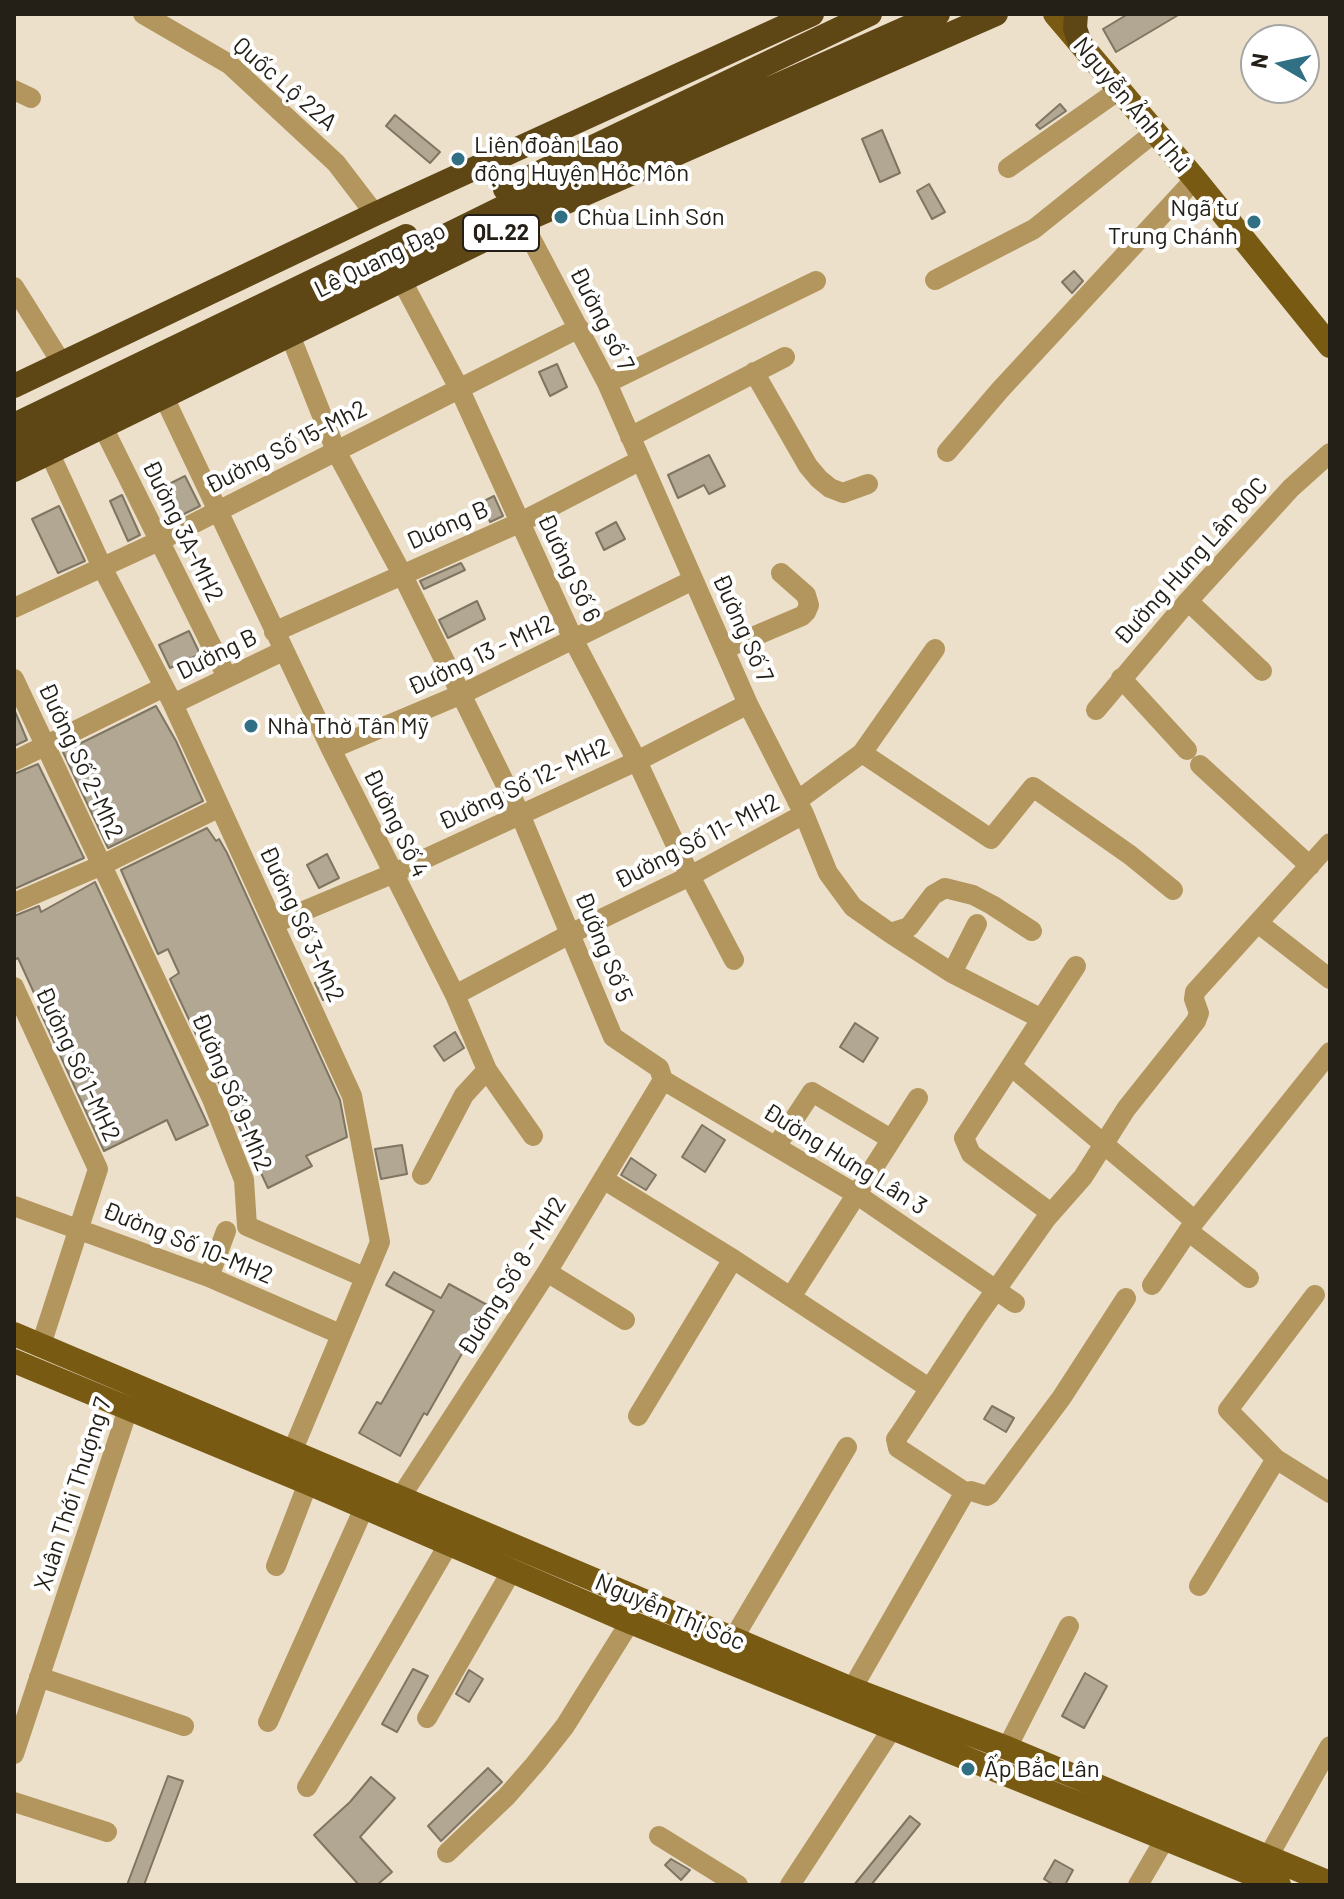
<!DOCTYPE html>
<meta charset="utf-8">
<style>
body{margin:0}
#map{position:relative;width:1344px;height:1899px;overflow:hidden;background:#ece0cb;font-family:Barlow,sans-serif}
canvas{display:block}
.frame{position:absolute;inset:0;border:16px solid #242018;pointer-events:none}
.north{position:absolute;left:1240px;top:24px;width:80px;height:80px;box-sizing:border-box;background:#fff;border:2px solid #a7a6a3;border-radius:50%;rotate:279deg;font-size:22px;font-weight:700;line-height:32px;text-align:center;color:#242018}
.north::after{content:'';display:block;margin:auto;width:28px;height:36px;background:#306f84;clip-path:polygon(50% 0,100% 100%,50% 72%,0 100%)}
</style>
<div id="map">
<canvas width="1344" height="1899"></canvas>
<div class="frame"></div>
<div class="north">N</div>
</div>
<script>
const c = document.querySelector('canvas').getContext('2d');
c.lineJoin = 'round';
function fill(path, color) { c.fillStyle = color; c.fill(path, 'evenodd'); }
const toPath = rows => new Path2D(rows.map(r => 'M' + r).join(''));
function strokePath(path, color, width, dash) { c.strokeStyle = color; c.lineWidth = width; c.lineCap = dash ? 'butt' : 'round'; c.setLineDash(dash || []); c.stroke(path); }
function write(font, color, halo, rows, align = 'center') {
  c.font = font + ' Barlow,sans-serif'; c.lineWidth = 8; c.setLineDash([]); c.textBaseline = 'middle'; c.strokeStyle = halo; c.fillStyle = color; for (const [text, x, y, turn = 0] of rows) {
    c.save(); c.translate(x, y); c.rotate((+turn || 0) * Math.PI / 180); c.textAlign = isNaN(turn) ? turn : align; if (halo) c.strokeText(text, 0, 0); c.fillText(text, 0, 0); c.restore();
  }
}
const building = toPath([
 [1128,14,1180,14,1116,52,1103,29,1128,14],
 [1060,104,1066,111,1040,129,1036,125,1060,104],
 [395,115,440,152,430,163,386,126,395,115],
 [882,130,900,173,880,182,862,139,882,130],
 [929,184,945,212,932,219,917,191,929,184],
 [1074,271,1083,281,1072,293,1062,282,1074,271],
 [557,364,567,387,550,396,539,372,557,364],
 [709,455,725,486,709,494,704,485,678,498,668,475,709,455],
 [185,476,200,506,180,516,165,486,185,476],
 [122,495,140,535,128,541,110,501,122,495],
 [494,496,503,516,490,522,482,502,494,496],
 [59,506,85,561,58,573,32,519,59,506],
 [616,522,625,539,604,550,596,533,616,522],
 [461,563,465,570,424,589,420,581,461,563],
 [477,601,485,619,448,638,439,620,477,601],
 [189,631,200,654,170,668,159,645,189,631],
 [156,706,176,741,203,801,108,848,63,752,156,706],
 [14,709,27,740,14,746,14,709],
 [38,764,84,858,14,889,14,774,38,764],
 [207,828,216,841,219,839,227,853,340,1100,347,1137,306,1156,312,1166,268,1188,170,979,179,973,168,949,158,954,121,870,207,828],
 [327,854,339,878,319,888,307,865,327,854],
 [95,882,208,1125,176,1140,167,1120,104,1151,38,1007,40,1006,18,958,14,960,14,916,39,906,41,912,95,882],
 [327,977,335,994,323,1000,315,983,327,977],
 [855,1023,878,1038,863,1062,840,1047,855,1023],
 [455,1032,464,1048,444,1061,434,1046,455,1032],
 [702,1125,725,1140,705,1172,682,1157,702,1125],
 [402,1145,407,1174,381,1179,375,1149,402,1145],
 [631,1158,656,1175,646,1190,621,1175,631,1158],
 [394,1272,441,1298,449,1284,489,1306,427,1415,424,1413,400,1456,359,1433,377,1402,381,1404,434,1311,386,1285,394,1272],
 [992,1406,1014,1418,1006,1432,984,1419,992,1406],
 [413,1669,428,1676,397,1732,382,1724,413,1669],
 [469,1670,483,1679,469,1702,456,1694,469,1670],
 [1085,1673,1107,1686,1084,1728,1062,1716,1085,1673],
 [488,1768,502,1782,441,1841,428,1826,488,1768],
 [168,1776,183,1781,144,1885,127,1885,168,1776],
 [371,1777,395,1798,360,1837,392,1872,377,1885,359,1885,314,1835,350,1802,371,1777],
 [910,1816,920,1824,871,1885,854,1885,910,1816],
 [671,1859,690,1870,681,1880,665,1865,671,1859],
 [1055,1860,1073,1870,1065,1885,1054,1885,1044,1879,1055,1860]
]);
fill(building, '#b2a793');
strokePath(building, '#7f7561', 2);
strokePath(toPath([
 [143,14,229,64,336,163,375,214],
 [14,90,31,98],
 [1008,168,1119,90],
 [516,210,607,383,748,704,804,814,828,873,853,907,890,933,952,973,1040,1018],
 [935,280,1034,229,1155,132],
 [402,281,460,390,574,641,637,761,690,876,734,960],
 [14,287,61,362],
 [290,335,336,451,402,574,520,814,613,1037,659,1068,663,1080],
 [754,372,808,466,819,479,830,488,843,493,868,484],
 [607,383,816,281],
 [163,395,331,749,455,995,487,1070,533,1136],
 [97,415,227,677],
 [630,437,785,357],
 [44,441,103,569,173,704,352,1096,380,1242,292,1452],
 [947,452,1000,390,1195,179],
 [1188,601,1262,671],
 [14,608,159,541,579,328],
 [274,632,519,523,641,460],
 [724,649,802,616,806,612,809,605,806,595,781,573],
 [1121,678,1187,750],
 [14,679,212,1099,244,1180,247,1226,364,1277],
 [173,704,283,651],
 [1096,710,1188,601,1291,488,1330,453],
 [331,749,462,694,693,580],
 [862,753,991,839,1033,787,1130,855,1173,890],
 [14,761,162,688],
 [1200,765,1310,866],
 [797,801,862,753,935,649],
 [14,903,102,865,220,807],
 [275,923,392,874,637,761,748,704],
 [1258,923,1330,979],
 [890,933,909,927,933,895,945,888,973,895,992,905,1032,931],
 [952,973,977,924],
 [14,987,98,1169,41,1345],
 [455,995,570,934,690,876,804,814],
 [1011,1066,1195,1221],
 [663,1080,856,1194,1015,1303],
 [777,1145,812,1092,891,1139],
 [422,1175,464,1095,487,1070],
 [603,1179,733,1259,929,1388],
 [14,1206,209,1277,340,1334],
 [1051,1213,971,1154,964,1138,1076,966],
 [1188,1231,1249,1278],
 [547,1272,625,1320],
 [209,1277,226,1231],
 [1152,1285,1195,1221,1330,1052],
 [791,1297,918,1098],
 [1126,1298,1062,1397,990,1494,987,1496,971,1491,965,1492,898,1448,896,1439,901,1432,976,1318,1046,1219,1083,1177,1126,1109,1196,1021,1199,1013,1194,999,1195,992,1330,843],
 [638,1416,733,1259],
 [1276,1459,1330,1493],
 [400,1498,547,1272,663,1080],
 [276,1566,308,1483],
 [1199,1586,1276,1459,1228,1410,1315,1295],
 [733,1639,847,1447],
 [39,1677,184,1726],
 [845,1701,965,1492],
 [427,1718,511,1572],
 [268,1722,364,1508],
 [1007,1748,1069,1626],
 [14,1754,133,1394],
 [307,1787,448,1545],
 [14,1802,107,1832],
 [659,1836,738,1885],
 [447,1853,507,1796,535,1764,565,1726,630,1622],
 [1268,1857,1330,1746],
 [790,1885,892,1729,897,1717],
 [1138,1885,1166,1837]
]), '#b3965e', 20);
strokePath(toPath([
 [1055,14,1195,179,1330,346],
 [14,1334,852,1689,1007,1748,1330,1883],
 [14,1361,308,1483,630,1622,1279,1885]
]), '#795a13', 24);
strokePath(toPath([
 [1076,14,1075,28,1080,43],
 [505,189,870,14],
 [14,386,375,214,812,14],
 [14,425,406,236],
 [14,448,512,203,938,14],
 [14,470,523,221,996,14]
]), '#5f4715', 24);
for (const [x, y, r, color] of [
 [458,159,8,"#306f84"],
 [561,217,8,"#306f84"],
 [1254,222,8,"#306f84"],
 [251,726,8,"#306f84"],
 [968,1769,8,"#306f84"]
]) { const dot = new Path2D(); dot.arc(x, y, r, 0, 2 * Math.PI); c.fillStyle = color; c.fill(dot); strokePath(dot, '#fff', 3); }
for (const [x, y, w] of [
 [501,233,76]
]) { const box = new Path2D(); box.roundRect(x - w / 2, y - 18, w, 36, 6); c.fillStyle = '#fff'; c.fill(box); strokePath(box, '#242018', 2); }
write('bold 22px', '#242018', null, [
 ["QL.22",501,233]
]);
write('24px', '#242018', '#fff', [
 ["Quốc Lộ 22A",285,84,41],
 ["Nguyễn Ảnh Thủ",1132,105,50],
 ["Lê Quang Đạo",380,260,-26],
 ["Đường số 7",602,319,63],
 ["Đường Số 15-Mh2",286,447,-27],
 ["Dương B",448,525,-24],
 ["Đường 3A-MH2",183,531,64],
 ["Đường Hưng Lân 80C",1191,561,-48],
 ["Đường Số 6",569,568,65],
 ["Đường Số 7",743,628,66],
 ["Dường B",217,654,-26],
 ["Đường 13 - MH2",481,655,-25],
 ["Đường Số 2-Mh2",81,761,65],
 ["Đường Số 12- MH2",524,784,-25],
 ["Đường Số 4",396,823,64],
 ["Đường Số 11- MH2",697,841,-27],
 ["Đường Số 3-Mh2",302,924,65],
 ["Đường Số 5",604,947,68],
 ["Đường Số 1-MH2",78,1064,65],
 ["Đường Số 9-Mh2",232,1092,67],
 ["Đường Hưng Lân 3",845,1159,32],
 ["Đường Số 10-MH2",188,1243,22],
 ["Đường Số 8 - MH2",512,1276,-58],
 ["Xuân Thới Thượng 7",73,1494,-72],
 ["Nguyễn Thị Sóc",670,1612,23]
]);
write('24px', '#242018', '#fff', [
 ["Liên đoàn Lao",474,145],
 ["động Huyện Hóc Môn",474,173],
 ["Ngã tư",1238,208,"right"],
 ["Trung Chánh",1238,236,"right"],
 ["Chùa Linh Sơn",577,217],
 ["Nhà Thờ Tân Mỹ",267,726],
 ["Ấp Bắc Lân",984,1769]
], 'left');
</script>
